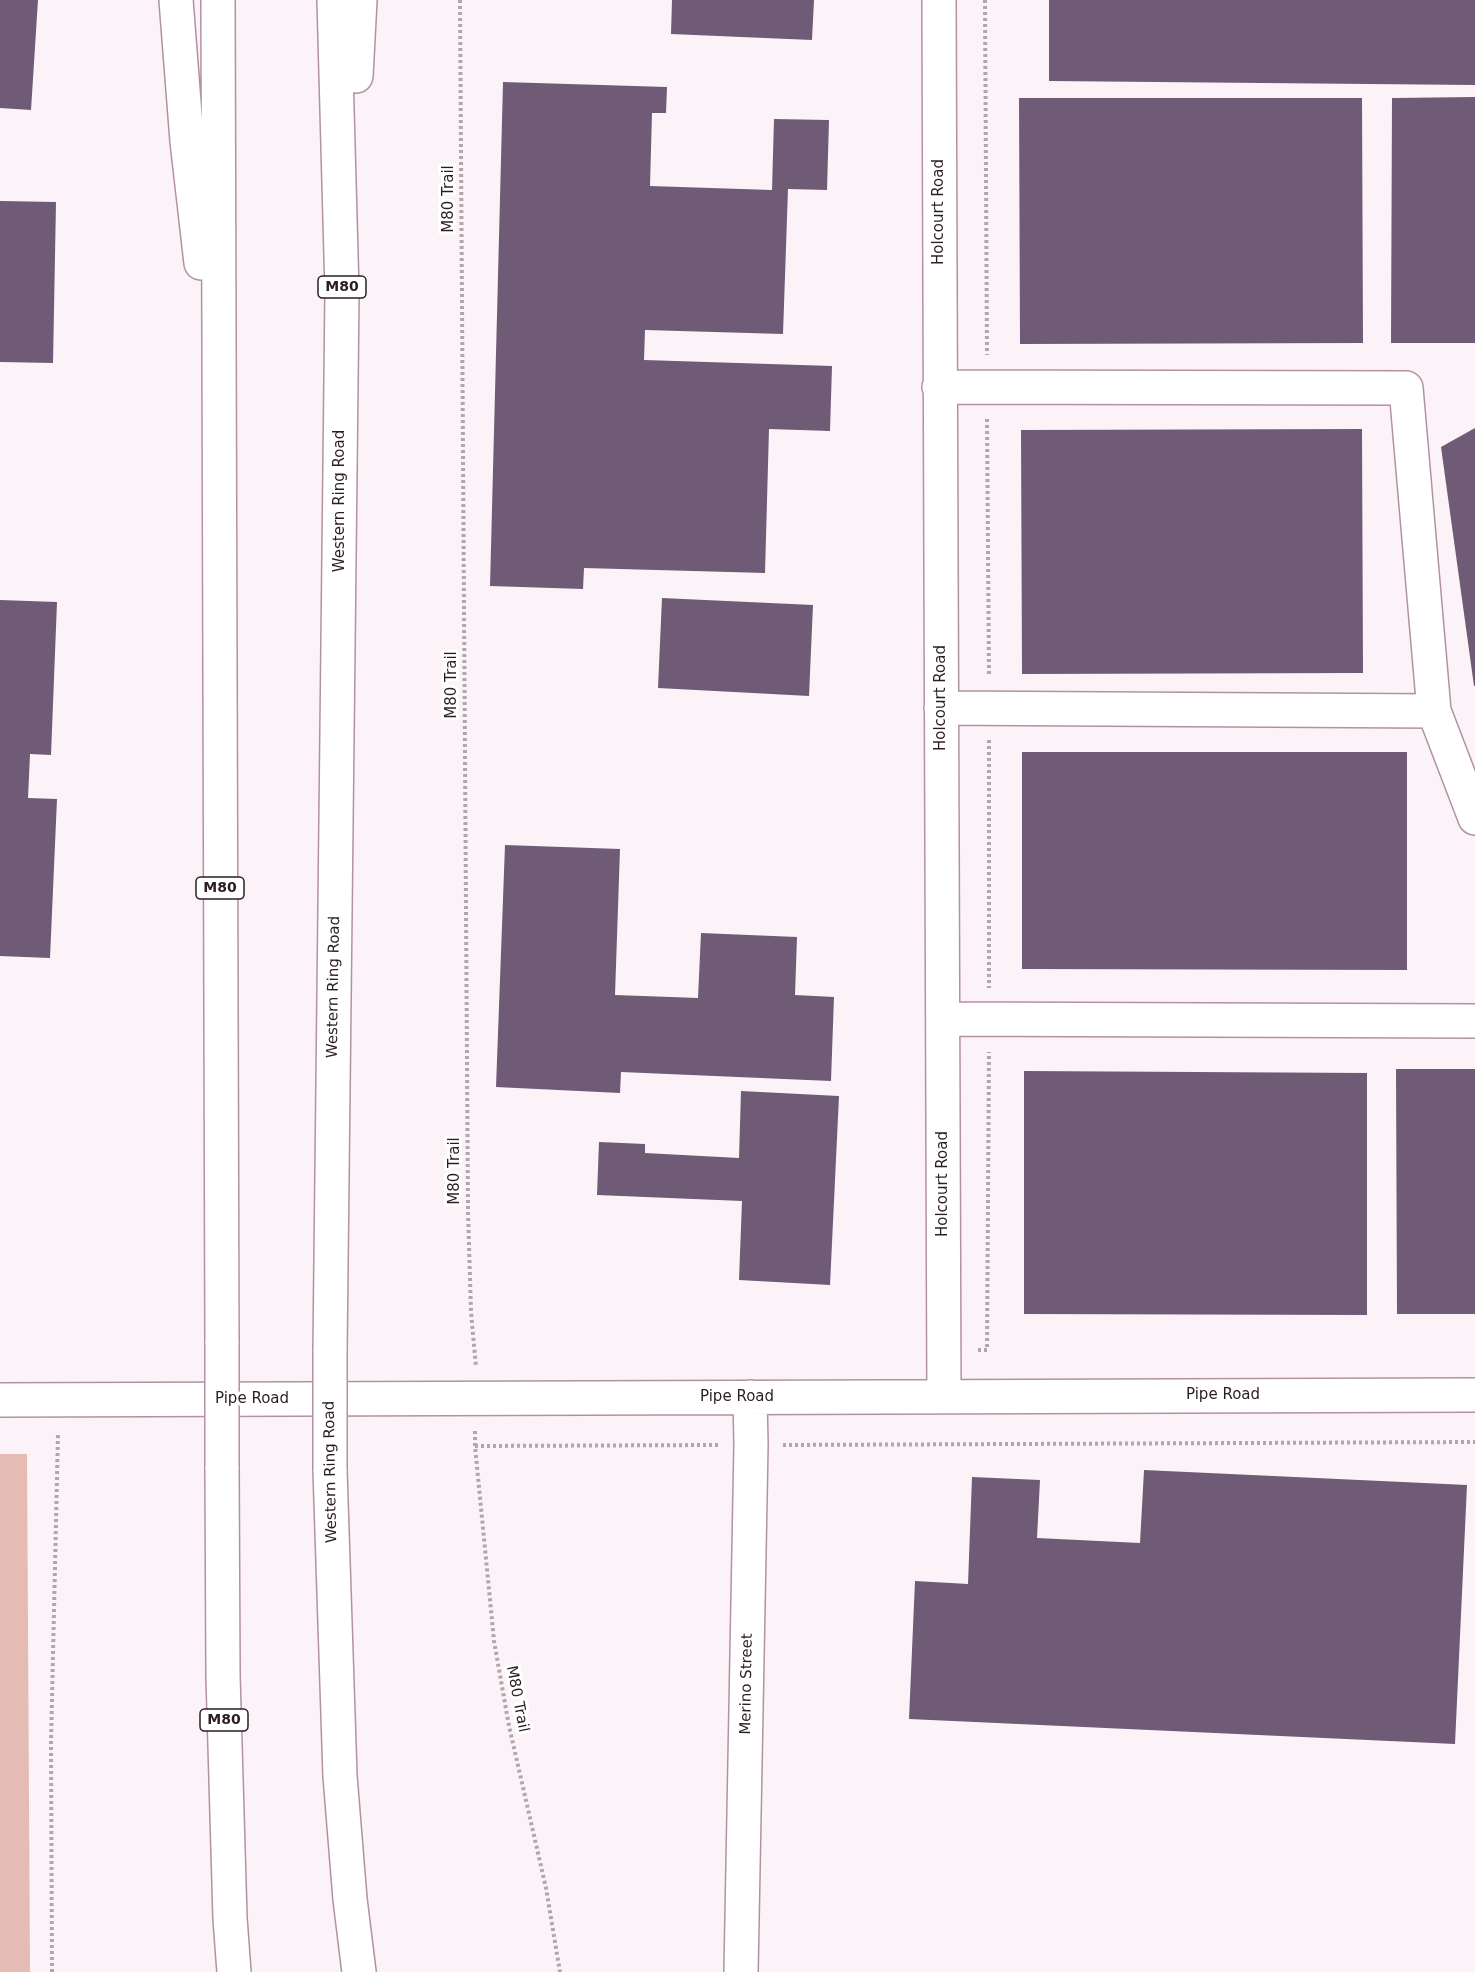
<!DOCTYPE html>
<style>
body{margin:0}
canvas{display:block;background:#fbf3f8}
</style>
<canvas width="1475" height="1972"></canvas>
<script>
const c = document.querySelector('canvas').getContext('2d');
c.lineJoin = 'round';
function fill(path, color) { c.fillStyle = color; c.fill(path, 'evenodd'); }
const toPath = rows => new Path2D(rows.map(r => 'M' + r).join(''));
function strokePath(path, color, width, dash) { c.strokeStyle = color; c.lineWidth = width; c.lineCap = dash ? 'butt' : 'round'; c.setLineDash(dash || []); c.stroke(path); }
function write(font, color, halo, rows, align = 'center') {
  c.font = font + ' "DejaVu Sans",sans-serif'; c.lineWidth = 6; c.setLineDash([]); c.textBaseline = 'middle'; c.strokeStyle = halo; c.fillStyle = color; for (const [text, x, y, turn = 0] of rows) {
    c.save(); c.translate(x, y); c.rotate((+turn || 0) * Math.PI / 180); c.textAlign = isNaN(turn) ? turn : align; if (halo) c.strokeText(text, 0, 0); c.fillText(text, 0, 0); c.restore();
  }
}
fill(toPath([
 [0,1454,27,1454,30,1972,0,1972]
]), '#e4bcb3');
fill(toPath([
 [0,0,38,0,31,110,0,108],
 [672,0,814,0,812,40,671,34],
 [1049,0,1475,0,1475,85,1049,81],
 [503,82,667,87,666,113,652,113,650,186,772,190,774,119,829,120,827,190,788,189,783,334,645,330,644,360,832,366,830,431,769,429,765,573,584,568,583,589,490,586],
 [1475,97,1475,343,1391,343,1392,98],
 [1019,98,1362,98,1363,343,1020,344],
 [0,201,56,202,53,363,0,362],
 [1475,428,1475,686,1474,686,1441,447],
 [1362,429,1363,673,1022,674,1021,430],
 [662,598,813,605,809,696,658,688],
 [0,600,57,602,51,755,30,754,28,798,57,799,50,958,0,956],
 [1022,752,1407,752,1407,970,1022,969],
 [505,845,620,849,615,995,698,998,701,933,797,937,795,995,834,997,831,1081,621,1072,620,1093,496,1087],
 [1396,1069,1475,1069,1475,1314,1397,1314],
 [1024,1071,1367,1073,1367,1315,1024,1314],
 [741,1091,839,1096,830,1285,739,1280,742,1201,597,1195,599,1142,645,1144,645,1153,739,1158],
 [1144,1470,1467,1485,1455,1744,909,1719,915,1581,968,1584,972,1477,1040,1480,1037,1538,1140,1543]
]), '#705b76');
const minor = toPath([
 [939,0,944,1396],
 [939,387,1406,388,1434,711,1475,818],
 [941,708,1434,711],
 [943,1019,1475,1021],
 [0,1400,1475,1395],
 [741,1972,751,1445,750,1397]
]);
const highway = toPath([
 [176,0,187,141,201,263],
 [218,0,222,1344],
 [356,76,360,0],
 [330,1351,342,292,334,0],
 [222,1467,223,1676,230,1918,234,1972],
 [330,1470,340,1776,350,1899,359,1972]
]);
strokePath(minor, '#b391a4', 36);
strokePath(highway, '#b391a4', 36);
strokePath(toPath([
 [460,0,468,1211,471,1312,476,1367],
 [985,0,987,355],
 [987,419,989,676],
 [989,740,989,988],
 [978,1350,987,1350,989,1052],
 [475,1431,475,1446,494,1641,509,1726,546,1888,560,1972],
 [783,1445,1475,1442],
 [475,1446,718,1445],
 [52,1972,51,1743,58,1434]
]), '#b0a6ac', 4, [3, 3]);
strokePath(minor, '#fff', 33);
strokePath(highway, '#fff', 33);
const highwayBridge = toPath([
 [222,1344,222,1467],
 [330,1351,330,1470]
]);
strokePath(highwayBridge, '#b391a4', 36, []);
strokePath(highwayBridge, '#fff', 33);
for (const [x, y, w] of [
 [342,287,48],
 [220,888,48],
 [224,1720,48]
]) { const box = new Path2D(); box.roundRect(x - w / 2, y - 11, w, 22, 4.5); c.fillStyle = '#fff'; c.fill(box); strokePath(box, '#2a1d24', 1.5); }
write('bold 14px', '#2a1d24', null, [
 ["M80",342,287],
 ["M80",220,888],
 ["M80",224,1720]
]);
write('15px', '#2a1d24', '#fff', [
 ["M80 Trail",449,199,-90],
 ["Holcourt Road",939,212,-90],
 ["Western Ring Road",340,501,-90],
 ["M80 Trail",452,685,-90],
 ["Holcourt Road",941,698,-90],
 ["Western Ring Road",334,987,-89],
 ["M80 Trail",455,1171,-90],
 ["Holcourt Road",943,1184,-90],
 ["Pipe Road",1223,1395],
 ["Pipe Road",737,1397],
 ["Pipe Road",252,1399],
 ["Western Ring Road",331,1472,-91],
 ["Merino Street",747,1684,-89],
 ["M80 Trail",517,1699,79]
]);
</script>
